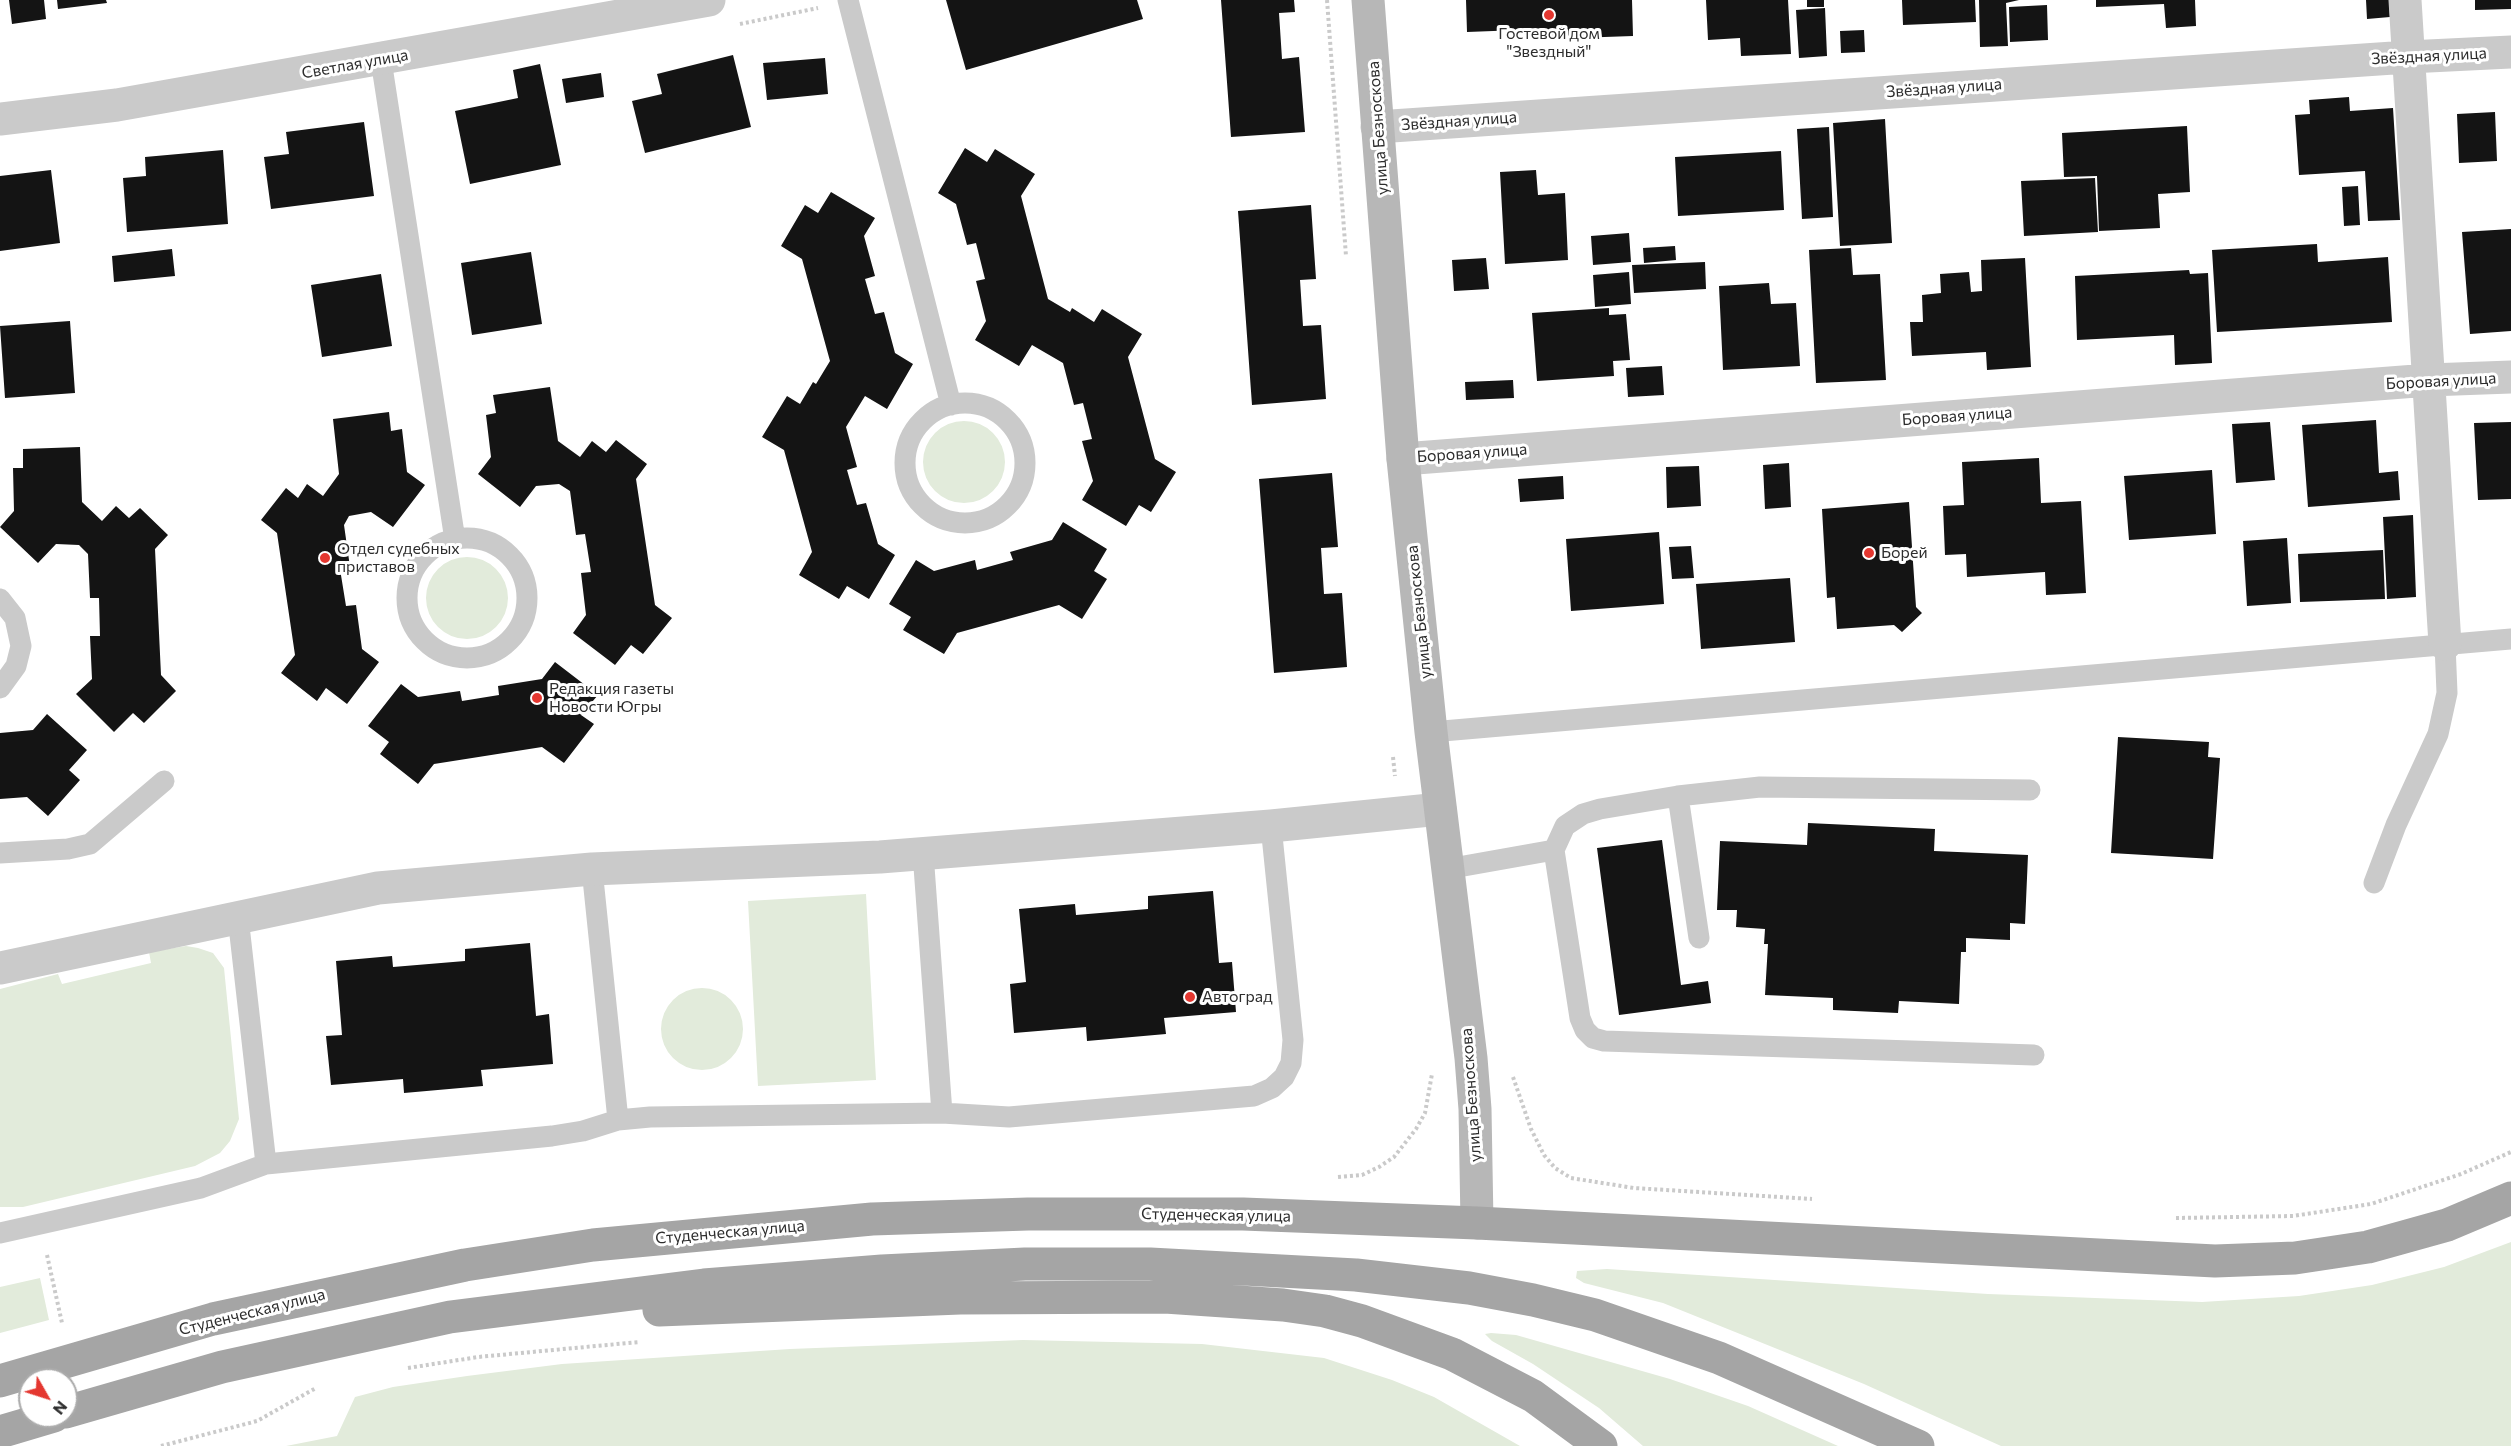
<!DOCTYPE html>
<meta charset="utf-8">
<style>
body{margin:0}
#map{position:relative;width:2511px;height:1446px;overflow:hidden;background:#fff;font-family:Commissioner,sans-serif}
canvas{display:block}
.north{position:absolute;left:18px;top:1368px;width:60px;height:60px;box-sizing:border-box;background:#fff;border:2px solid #ababab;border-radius:50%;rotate:129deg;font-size:16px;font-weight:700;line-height:24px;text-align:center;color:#2d2d2d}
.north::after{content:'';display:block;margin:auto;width:21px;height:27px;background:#e43730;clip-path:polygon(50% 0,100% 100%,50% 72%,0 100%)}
</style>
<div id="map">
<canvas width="2511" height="1446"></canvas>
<div class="north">N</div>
</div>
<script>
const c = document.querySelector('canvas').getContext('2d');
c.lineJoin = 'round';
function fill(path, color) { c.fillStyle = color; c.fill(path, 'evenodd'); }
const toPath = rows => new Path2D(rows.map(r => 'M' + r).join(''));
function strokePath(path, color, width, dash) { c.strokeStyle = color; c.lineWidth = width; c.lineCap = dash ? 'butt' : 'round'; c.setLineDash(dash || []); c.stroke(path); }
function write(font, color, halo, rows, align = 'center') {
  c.font = font + ' Commissioner,sans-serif'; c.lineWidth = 6; c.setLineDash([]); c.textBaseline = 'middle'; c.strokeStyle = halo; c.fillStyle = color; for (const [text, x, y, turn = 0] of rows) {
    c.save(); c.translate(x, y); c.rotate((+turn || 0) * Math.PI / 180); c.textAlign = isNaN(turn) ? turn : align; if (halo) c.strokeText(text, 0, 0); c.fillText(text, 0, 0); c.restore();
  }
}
fill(toPath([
 '923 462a41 41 0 1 1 82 0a41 41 0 1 1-82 0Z',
 '426 598a41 41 0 1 1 82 0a41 41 0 1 1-82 0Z',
 [866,894,876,1080,758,1086,748,901],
 [186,946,198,948,213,953,224,968,239,1119,230,1141,220,1153,195,1166,23,1207,0,1207,0,989,58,974,62,984,151,963,149,952],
 '661 1029a41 41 0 1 1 82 0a41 41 0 1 1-82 0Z',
 [2511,1242,2511,1446,2001,1446,1864,1384,1755,1340,1663,1303,1584,1283,1576,1278,1577,1271,1607,1269,1988,1294,2202,1302,2299,1296,2372,1285,2444,1267],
 [40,1278,49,1320,0,1333,0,1287],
 [1491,1333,1516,1335,1670,1379,1748,1406,1838,1446,1643,1446,1599,1408,1533,1364,1492,1341,1485,1334],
 [1023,1340,1202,1344,1324,1358,1392,1380,1434,1397,1520,1446,286,1446,337,1436,355,1397,393,1387,467,1376,562,1364,790,1349]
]), '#e2ebdb');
fill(toPath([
 [9,0,44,0,46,19,12,24],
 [57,0,106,0,107,3,58,9],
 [946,0,1137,0,1143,19,966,70],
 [1221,0,1294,0,1295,12,1279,13,1282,59,1299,57,1305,132,1231,137],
 [1466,0,1632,0,1633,36,1547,39,1546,29,1467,32],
 [1706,0,1788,0,1791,54,1741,56,1740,38,1708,40],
 [1807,0,1824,0,1824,7,1807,7],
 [1902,0,1975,0,1976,22,1903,25],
 [1979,0,2019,0,2006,3,2008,46,1980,47],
 [2096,0,2195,0,2196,26,2166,28,2164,4,2096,7],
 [2366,0,2389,0,2390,17,2367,19],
 [2475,0,2511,0,2511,9,2475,10],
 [2047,5,2048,40,2010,42,2009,7],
 [1825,8,1827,56,1799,58,1796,10],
 [1864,30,1865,52,1841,53,1840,31],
 [733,55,751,127,645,153,632,101,662,94,657,74],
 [825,58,828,94,767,100,763,63],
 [540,64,561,165,470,184,455,111,518,98,513,70],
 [601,73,604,97,566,103,562,79],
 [2349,97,2350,111,2393,108,2400,220,2368,221,2365,171,2299,175,2295,115,2310,114,2309,100],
 [2495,112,2497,161,2459,163,2457,114],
 [1885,119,1892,243,1840,246,1833,123],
 [364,122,374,196,271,209,264,157,289,154,286,132],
 [2187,126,2190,192,2158,194,2160,228,2099,231,2097,176,2064,177,2062,133],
 [1829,127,1833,217,1802,219,1797,129],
 [965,148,987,162,995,149,1035,174,1021,196,1048,299,1070,312,1072,308,1094,322,1102,309,1142,334,1128,357,1155,459,1176,472,1151,512,1139,505,1126,526,1082,500,1093,481,1082,441,1092,439,1083,403,1074,405,1063,363,1032,345,1019,366,975,340,986,321,976,281,985,279,976,243,967,245,956,204,938,193],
 [223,150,228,224,127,232,123,178,146,176,145,157],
 [1781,151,1784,210,1678,216,1675,157],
 [51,170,60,243,0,251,0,176],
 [1536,170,1538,195,1565,193,1568,260,1505,264,1500,172],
 [2095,178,2098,232,2024,236,2021,181],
 [2358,186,2360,225,2344,226,2342,187],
 [831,192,875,218,864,236,875,276,865,279,875,314,884,312,895,353,913,364,887,409,865,396,846,427,857,467,847,470,857,505,866,503,878,544,895,555,869,599,847,586,839,599,799,575,812,552,784,450,762,437,787,396,800,404,813,382,816,384,830,361,802,259,781,246,805,205,818,213],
 [1311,205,1316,279,1300,280,1303,326,1321,325,1326,399,1252,405,1238,211],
 [2511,229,2511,331,2470,334,2462,232],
 [1629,233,1631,262,1593,265,1591,236],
 [2317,244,2318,262,2388,257,2392,322,2217,332,2212,250],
 [1675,246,1676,260,1644,263,1643,248],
 [1851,248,1853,275,1880,274,1886,380,1816,383,1809,250],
 [172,249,175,276,114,282,112,256],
 [531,252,542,324,472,335,461,263],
 [1486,258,1489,289,1454,291,1452,260],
 [2025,258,2031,367,1987,370,1986,352,1912,356,1910,322,1923,322,1922,295,1941,293,1940,274,1969,272,1971,292,1982,291,1981,260],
 [1705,262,1706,289,1634,293,1632,265],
 [2189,270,2190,274,2208,273,2212,363,2175,365,2174,335,2077,340,2075,276],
 [1629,272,1631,304,1595,307,1593,275],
 [381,274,392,346,322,357,311,285],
 [1769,283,1771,304,1796,303,1800,366,1723,370,1719,286],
 [1609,308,1609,315,1626,314,1630,360,1613,361,1614,376,1537,381,1532,313],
 [70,321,75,393,5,398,0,326],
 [1662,366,1664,395,1628,397,1626,368],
 [1513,380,1514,398,1466,400,1465,382],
 [550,387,558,441,580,457,592,441,606,452,616,440,647,464,636,479,655,605,672,618,643,654,631,645,615,665,573,633,586,615,581,573,591,572,585,534,576,535,570,491,559,484,536,486,520,507,478,474,491,457,486,415,496,413,493,395],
 [389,412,391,431,402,429,407,472,425,485,393,527,371,512,349,516,344,525,350,567,340,569,346,606,356,605,362,649,379,662,347,704,326,688,317,701,281,673,295,655,277,533,261,520,286,488,298,498,307,484,323,496,339,474,333,419],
 [2376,420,2379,473,2398,471,2400,500,2308,507,2302,425],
 [2270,422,2275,480,2236,483,2232,424],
 [2511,422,2511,499,2478,500,2474,423],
 [80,447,82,502,102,521,116,506,129,518,140,508,168,535,155,549,161,675,176,691,144,723,133,713,114,732,76,694,92,679,90,636,100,636,99,598,90,598,88,554,79,545,56,544,38,563,0,527,14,511,13,468,23,468,23,449],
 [2039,458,2041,503,2081,501,2086,593,2046,595,2045,572,1967,577,1966,554,1945,555,1943,506,1964,505,1962,462],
 [1789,463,1791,507,1765,509,1763,465],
 [1699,466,1701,506,1667,508,1666,467],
 [2212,470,2216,534,2129,540,2124,476],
 [1332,473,1338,547,1321,548,1324,594,1342,593,1347,667,1274,673,1259,479],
 [1563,476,1564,499,1520,502,1518,479],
 [1909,502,1916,607,1922,613,1902,632,1894,625,1837,629,1835,597,1827,598,1822,509],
 [2413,515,2416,597,2387,599,2383,517],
 [1063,522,1107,549,1094,571,1107,579,1082,619,1059,605,957,633,944,654,903,630,911,617,889,604,916,560,934,571,975,560,977,570,1013,560,1010,552,1052,540],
 [1659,532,1664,604,1571,611,1566,539],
 [2287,538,2291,603,2247,606,2243,541],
 [1691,546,1694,578,1672,579,1669,547],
 [2383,550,2385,599,2300,602,2298,554],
 [1790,578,1795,642,1701,649,1696,584],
 [555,662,598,695,581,715,594,724,564,763,542,747,434,764,418,784,380,754,389,742,368,726,401,684,418,697,460,691,462,701,499,695,498,686,542,679],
 [47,714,87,750,69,770,80,780,48,816,27,797,0,799,0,733,33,730],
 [2118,737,2209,742,2208,757,2220,758,2213,859,2111,853],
 [1808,823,1935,829,1934,851,2028,855,2025,924,2010,923,2010,940,1966,938,1966,952,1961,952,1959,1004,1899,1001,1898,1013,1833,1010,1833,998,1765,995,1768,944,1764,944,1765,929,1736,927,1737,910,1717,910,1720,841,1807,845],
 [1662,840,1681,985,1708,981,1711,1003,1619,1015,1597,848],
 [1213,891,1219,963,1232,962,1236,1012,1164,1018,1166,1034,1087,1041,1086,1027,1014,1033,1010,984,1026,982,1019,909,1075,904,1076,915,1148,909,1148,896],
 [530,943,536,1016,549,1014,553,1064,481,1070,483,1086,404,1093,403,1079,331,1085,326,1036,342,1035,336,961,392,956,393,967,465,961,465,949]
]), '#141414');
strokePath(toPath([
 [1327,0,1346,256],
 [740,24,818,8],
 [1393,757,1395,776],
 [1513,1077,1531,1129,1544,1155,1555,1168,1571,1178,1634,1188,1812,1199],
 [1338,1177,1362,1175,1379,1167,1394,1157,1416,1129,1425,1113,1432,1074],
 [2176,1218,2293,1216,2371,1204,2461,1174,2511,1152],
 [47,1255,62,1323],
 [408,1368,478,1357,639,1342],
 [161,1446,257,1421,316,1388]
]), '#cacaca', 4, [3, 3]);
strokePath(toPath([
 [848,0,951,405],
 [381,60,455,540],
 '905 463a60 60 0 1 1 120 0a60 60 0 1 1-120 0Z',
 '407 598a60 60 0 1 1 120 0a60 60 0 1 1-120 0Z',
 [0,599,15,618,21,646,16,666,0,688],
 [1431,732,2511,639],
 [1678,796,1699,938],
 [1554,850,1580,1018,1585,1030,1593,1038,1604,1041,2034,1055],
 [0,853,68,849,90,844,164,781],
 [923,853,942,1113],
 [592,869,618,1120],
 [1447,869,1554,850,1565,826,1583,814,1600,809,1678,796,1760,787,2030,790],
 [2374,883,2396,825,2438,734,2447,693,2445,644],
 [238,917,266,1164],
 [0,1233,201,1188,266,1164,552,1136,583,1131,618,1120,650,1117,942,1113,1009,1117,1254,1096,1272,1088,1284,1077,1291,1063,1293,1040,1271,826]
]), '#cacaca', 21);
strokePath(toPath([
 [2405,0,2445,644],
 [0,119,117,105,709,0],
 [1377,127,2408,57,2511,52],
 [1403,459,2429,380,2511,377],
 [0,968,378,888,592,869,880,857,1271,826,1440,809]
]), '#cacaca', 33);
strokePath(toPath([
 [1368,0,1403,459,1431,732,1471,1058,1475,1109,1477,1223]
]), '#b7b7b7', 33);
strokePath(toPath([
 [659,1310,960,1298,1165,1297,1283,1305,1325,1311,1362,1321,1452,1354,1533,1396,1601,1446],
 [0,1381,213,1319,465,1265,593,1245,872,1219,1028,1214,1243,1214,1477,1223,2215,1261,2295,1258,2368,1247,2447,1225,2511,1198],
 [66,1412,222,1367,450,1317,704,1285,882,1271,1025,1264,1150,1264,1356,1275,1469,1288,1533,1300,1595,1315,1719,1358,1918,1446],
 [0,1432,54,1416]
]), '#a5a5a5', 33);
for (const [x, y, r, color] of [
 [1549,15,6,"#e43730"],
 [1869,553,6,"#e43730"],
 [325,558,6,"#e43730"],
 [537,698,6,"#e43730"],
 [1190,997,6,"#e43730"]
]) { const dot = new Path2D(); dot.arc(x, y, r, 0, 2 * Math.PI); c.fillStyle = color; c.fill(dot); strokePath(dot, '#fff', 2); }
write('16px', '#2d2d2d', '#fff', [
 ["Гостевой дом",1549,34,"center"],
 ["\"Звездный\"",1549,52,"center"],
 ["Отдел судебных",337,549],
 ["приставов",337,567],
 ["Борей",1881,553],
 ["Редакция газеты",549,689],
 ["Новости Югры",549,707],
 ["Автоград",1202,997]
], 'left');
write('16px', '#2d2d2d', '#fff', [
 ["Звёздная улица",2429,56,-3],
 ["Светлая улица",355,64,-10],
 ["Звёздная улица",1944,88,-4],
 ["Звёздная улица",1459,121,-4],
 ["улица Безноскова",1378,128,-94],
 ["Боровая улица",2441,381,-3],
 ["Боровая улица",1957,416,-4],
 ["Боровая улица",1472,453,-4],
 ["улица Безноскова",1419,612,-96],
 ["улица Безноскова",1471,1095,-94],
 ["Студенческая улица",1216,1215,1],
 ["Студенческая улица",730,1232,-5],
 ["Студенческая улица",252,1312,-14]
]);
</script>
